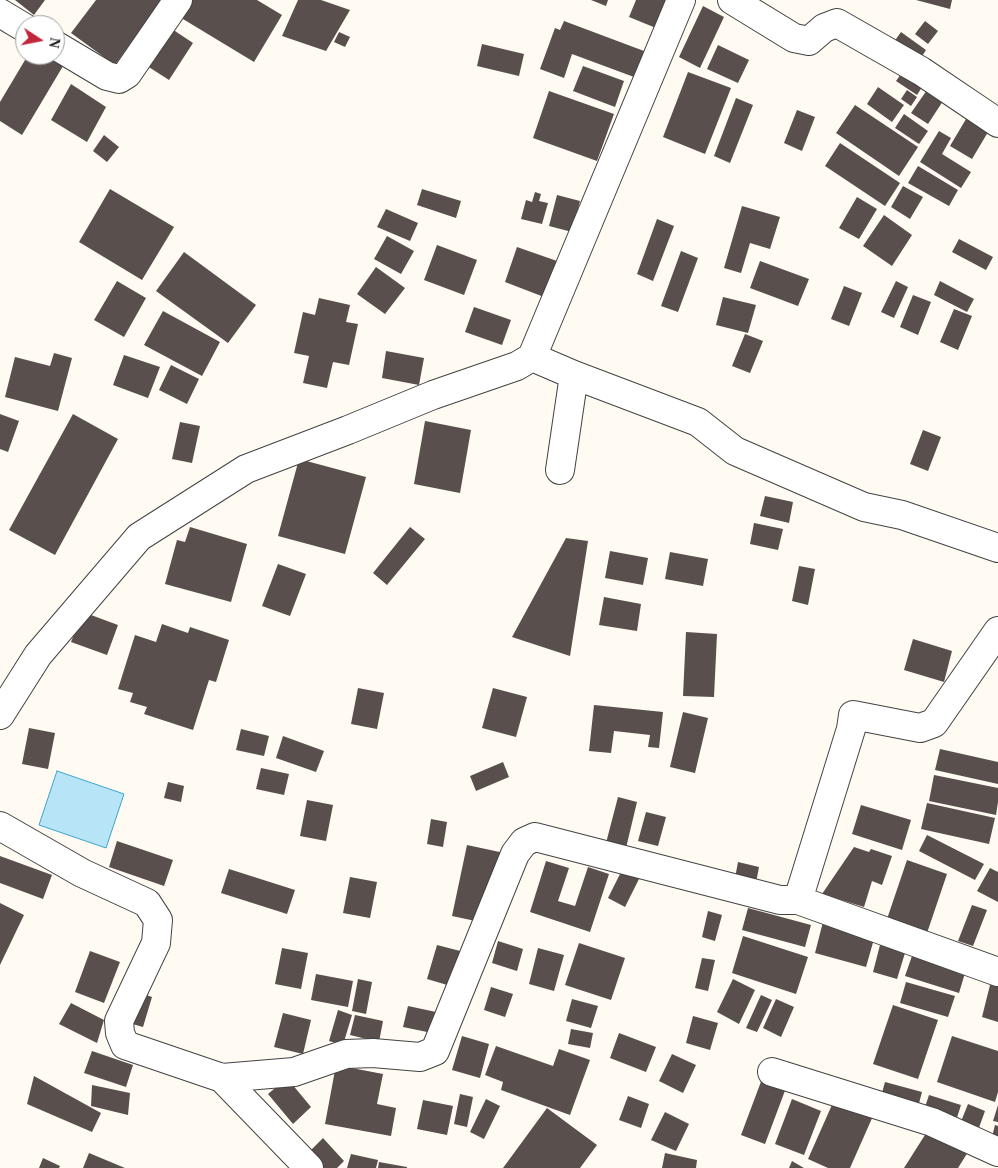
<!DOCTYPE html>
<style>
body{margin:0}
#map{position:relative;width:998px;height:1168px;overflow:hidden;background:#fffbf2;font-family:Georgia,serif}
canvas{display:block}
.north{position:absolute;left:15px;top:15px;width:50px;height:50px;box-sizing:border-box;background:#fff;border:1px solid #9f9f9f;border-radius:50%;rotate:101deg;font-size:14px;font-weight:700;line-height:20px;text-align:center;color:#101010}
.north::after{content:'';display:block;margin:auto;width:18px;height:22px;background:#c2263d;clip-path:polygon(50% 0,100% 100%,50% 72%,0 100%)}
</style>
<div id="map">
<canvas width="998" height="1168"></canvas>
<div class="north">N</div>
</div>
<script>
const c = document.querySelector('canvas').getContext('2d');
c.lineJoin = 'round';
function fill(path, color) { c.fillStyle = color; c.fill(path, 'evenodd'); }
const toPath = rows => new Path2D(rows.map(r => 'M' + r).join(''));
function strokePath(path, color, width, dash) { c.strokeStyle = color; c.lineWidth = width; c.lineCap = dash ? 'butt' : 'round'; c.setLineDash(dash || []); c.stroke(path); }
const water = toPath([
 [57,771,124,794,106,848,39,825,57,771]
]);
fill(water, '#b7e5f7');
strokePath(water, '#3da4ce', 1);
fill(toPath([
 [15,0,45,0,34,15],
 [96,0,162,0,115,65,71,33],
 [188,0,257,0,282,15,254,62,178,16],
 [298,0,321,0,350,10,326,51,282,36],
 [591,0,608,0,606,6],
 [636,0,667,0,656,28,629,17],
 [916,0,952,0,950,9],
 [703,6,724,17,700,68,679,57],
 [564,21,644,51,634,77,572,54,564,78,540,69,555,28,560,30],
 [925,21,938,31,928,44,915,34],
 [166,25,193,43,169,80,141,62],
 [339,32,350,37,345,47,334,42],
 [901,32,926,50,917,64,891,46],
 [482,44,524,54,519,76,477,66],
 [718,45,749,60,738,83,707,69],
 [28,55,69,56,22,135,0,121,0,102],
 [583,66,624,81,615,107,573,91],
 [906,67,926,81,917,95,896,81],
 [688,72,731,88,705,154,663,137],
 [71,84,106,107,87,142,51,120],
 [878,87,904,105,892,122,867,104],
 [907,90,917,97,911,106,901,99],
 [927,90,943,101,928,124,911,113],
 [549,91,614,114,597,161,533,138],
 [736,98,753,105,730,163,714,156],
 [855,105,918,147,899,176,836,133],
 [797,110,815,117,802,151,784,143],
 [904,114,928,131,919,144,895,128],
 [969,114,991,127,972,159,950,146],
 [939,131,951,138,942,154,971,172,961,188,920,162],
 [104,135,119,147,107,162,93,151],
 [840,143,900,183,885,206,825,166],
 [918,166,958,190,949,206,908,183],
 [903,186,923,197,910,219,891,207],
 [110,189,174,227,142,280,79,242],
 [422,189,461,201,456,218,417,205],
 [535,192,541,194,539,201,548,203,542,224,521,219,526,200,532,202],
 [557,195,580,201,572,232,549,226],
 [857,197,877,209,859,239,839,228],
 [742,206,780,217,770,249,750,243,741,273,724,268],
 [386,209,418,223,410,241,377,227],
 [884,215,912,235,892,266,863,246],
 [657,219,674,226,653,281,637,274],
 [387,236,414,251,401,274,374,259],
 [959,239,993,257,986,270,952,252],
 [437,245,477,260,464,295,424,280],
 [517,247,557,261,544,297,505,282],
 [681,251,698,258,678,312,661,306],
 [184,252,256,305,228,343,156,291],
 [760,261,809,279,798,306,750,288],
 [376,267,405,288,385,314,357,294],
 [117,281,146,298,124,337,94,320],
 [896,281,908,287,894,318,881,312],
 [940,281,974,299,967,312,934,295],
 [844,286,862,293,849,326,831,319],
 [913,295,931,302,918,335,900,327],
 [723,297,756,305,748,333,716,325],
 [319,298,350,305,346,322,358,324,349,365,333,362,327,388,303,383,309,356,294,353,303,312,315,315],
 [474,307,511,320,502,345,465,332],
 [954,309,972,316,958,350,940,342],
 [163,311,220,342,202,376,144,345],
 [745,334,763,341,750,373,732,366],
 [386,351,424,358,419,385,382,378],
 [54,353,72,358,58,411,5,397,15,357,50,366],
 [124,355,160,367,148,398,113,385],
 [171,365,199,379,187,404,159,390],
 [0,414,19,421,8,452,0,449],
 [73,414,118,439,55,555,9,530],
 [425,421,471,430,460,493,414,484],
 [180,422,200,426,192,463,172,459],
 [923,430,941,437,928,471,910,464],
 [299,459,366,477,345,554,278,536],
 [765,496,793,502,789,523,760,516],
 [754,523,783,529,778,550,750,544],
 [190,527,247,544,231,602,165,584,177,540,185,542],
 [410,527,425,539,387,585,373,573],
 [566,538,588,541,570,656,512,637],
 [610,551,648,558,643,585,605,578],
 [670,552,708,559,703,586,665,579],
 [278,564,306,574,290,616,262,606],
 [799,566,815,569,808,605,792,601],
 [604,597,641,604,637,631,599,625],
 [83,612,118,625,107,655,71,642],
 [162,624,188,633,190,627,229,640,216,682,209,680,193,730,144,714,147,707,130,702,133,693,118,689,135,635,156,642],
 [686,632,717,634,714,697,683,696],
 [913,639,952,651,944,682,904,670],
 [358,688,384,693,377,729,351,724],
 [493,688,527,697,516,737,482,728],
 [594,705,663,712,659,748,648,747,650,735,614,731,611,753,589,751],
 [683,712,708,718,695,773,670,767],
 [29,728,55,733,48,769,22,764],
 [241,729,269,736,264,756,236,750],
 [283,736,324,751,316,772,276,758],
 [940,749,998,762,998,784,935,770],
 [503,762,509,777,476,791,470,776],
 [261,768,289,774,284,795,256,789],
 [934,775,998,788,998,802,996,815,929,801],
 [168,782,184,786,181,802,164,798],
 [618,797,637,802,626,848,606,843],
 [307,800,333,805,326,841,300,836],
 [927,803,995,818,989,844,921,829],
 [861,805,911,820,902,850,852,834],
 [646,812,666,817,658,846,638,841],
 [431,819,447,822,443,847,427,844],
 [927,835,984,864,975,880,919,851],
 [117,841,173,860,164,886,109,867],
 [467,845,509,854,485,923,452,916],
 [854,847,869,852,871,849,892,856,882,885,872,881,864,907,822,894],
 [0,856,52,875,43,899,0,883],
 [907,860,947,874,926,936,886,922],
 [546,861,569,868,558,901,575,906,588,867,609,874,590,932,530,912],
 [738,862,759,867,756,883,735,878],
 [990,868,998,872,998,902,977,891],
 [229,869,295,890,287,914,221,893],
 [622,870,639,879,625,907,608,898],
 [350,877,377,882,370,918,343,913],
 [0,903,24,915,0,965],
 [972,905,987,910,973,946,958,941],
 [748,908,811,925,805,947,742,930],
 [708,911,722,915,715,941,702,937],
 [824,918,876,932,866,967,815,953],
 [743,936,808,957,796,994,732,973],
 [498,941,523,949,517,971,492,963],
 [579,943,625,958,611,1000,565,985],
 [437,945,464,952,454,987,427,979],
 [880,945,905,953,897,979,873,972],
 [282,948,308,953,301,989,275,984],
 [538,948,564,955,554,991,529,984],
 [90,951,120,962,104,1003,75,992],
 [912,956,965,973,959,993,905,976],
 [702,958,715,960,708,991,695,988],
 [316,974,353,981,348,1007,311,1000],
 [358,979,372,982,366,1014,352,1011],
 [733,979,755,990,739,1024,717,1012],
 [991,981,998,983,998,1022,982,1017],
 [906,982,955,996,948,1017,900,1003],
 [491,987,513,994,505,1017,484,1010],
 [138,992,152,997,143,1027,129,1023],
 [761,995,772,1000,757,1032,746,1028],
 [572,999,598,1006,591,1028,566,1021],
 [776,999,794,1007,781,1037,763,1028],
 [71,1003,104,1020,97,1043,59,1024],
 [893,1005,938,1020,918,1079,873,1064],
 [408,1006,436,1012,432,1033,403,1027],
 [338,1010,352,1015,343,1045,329,1041],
 [283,1013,311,1020,303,1054,274,1047],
 [355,1015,383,1021,379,1042,350,1035],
 [693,1016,718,1023,710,1050,686,1043],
 [571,1029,593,1033,590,1048,568,1044],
 [619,1033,656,1047,646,1072,610,1058],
 [462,1036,489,1044,480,1078,452,1070],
 [952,1036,998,1051,998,1092,995,1102,937,1082],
 [496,1046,553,1066,559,1049,590,1060,570,1115,501,1090,503,1082,485,1075],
 [92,1051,133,1065,126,1087,84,1073],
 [672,1054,696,1065,683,1093,659,1081],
 [336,1065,383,1074,377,1104,396,1108,391,1136,325,1124],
 [34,1076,101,1113,92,1132,27,1104],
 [287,1078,311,1107,293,1124,268,1094],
 [762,1079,786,1088,765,1144,741,1135],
 [885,1082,922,1092,917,1111,880,1100],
 [92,1085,130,1093,128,1115,91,1106],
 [460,1094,473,1097,467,1127,454,1124],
 [929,1095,961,1105,955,1124,923,1113],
 [628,1096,649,1104,641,1128,619,1120],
 [835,1098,873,1116,850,1168,828,1168,808,1159],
 [486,1099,500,1106,484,1139,470,1132],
 [792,1099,821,1111,804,1155,775,1144],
 [423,1100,453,1106,447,1135,417,1129],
 [968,1104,985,1111,976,1136,958,1129],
 [998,1105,998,1122,993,1121],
 [547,1108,597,1145,580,1168,503,1168],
 [665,1112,689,1124,676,1151,651,1140],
 [995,1125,998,1126,998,1144,991,1141],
 [930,1127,968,1152,958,1168,904,1168],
 [323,1138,344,1161,337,1168,324,1168,309,1152],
 [89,1153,125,1168,83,1168],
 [665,1153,697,1160,696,1168,662,1168],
 [351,1154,378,1160,376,1168,347,1168],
 [43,1158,60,1166,59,1168,39,1168],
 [792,1161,804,1168,789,1168],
 [379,1162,407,1167,407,1168,378,1168]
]), '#594f4c');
const minor = toPath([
 [732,0,794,38,809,41,824,28,837,23,921,71,998,123],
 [0,13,25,28],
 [55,45,107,76,119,79,127,74,178,0],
 [532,357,681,0],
 [560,470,574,375],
 [0,715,38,655,139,537,246,469,348,430,433,395,517,366,532,357,574,375,698,422,735,451,864,507,902,515,998,548],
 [0,826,82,873,147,903,158,920,156,943,119,1021,120,1033,125,1045,222,1078,309,1168],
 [798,900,851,729,853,715,920,728,934,723,998,631],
 [772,1072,932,1122,998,1152],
 [222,1078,294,1072,346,1054,373,1053,420,1057,435,1051,515,854,524,842,535,837,780,900,798,900,998,972]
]);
strokePath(minor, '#434343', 30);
strokePath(minor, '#fff', 28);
</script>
